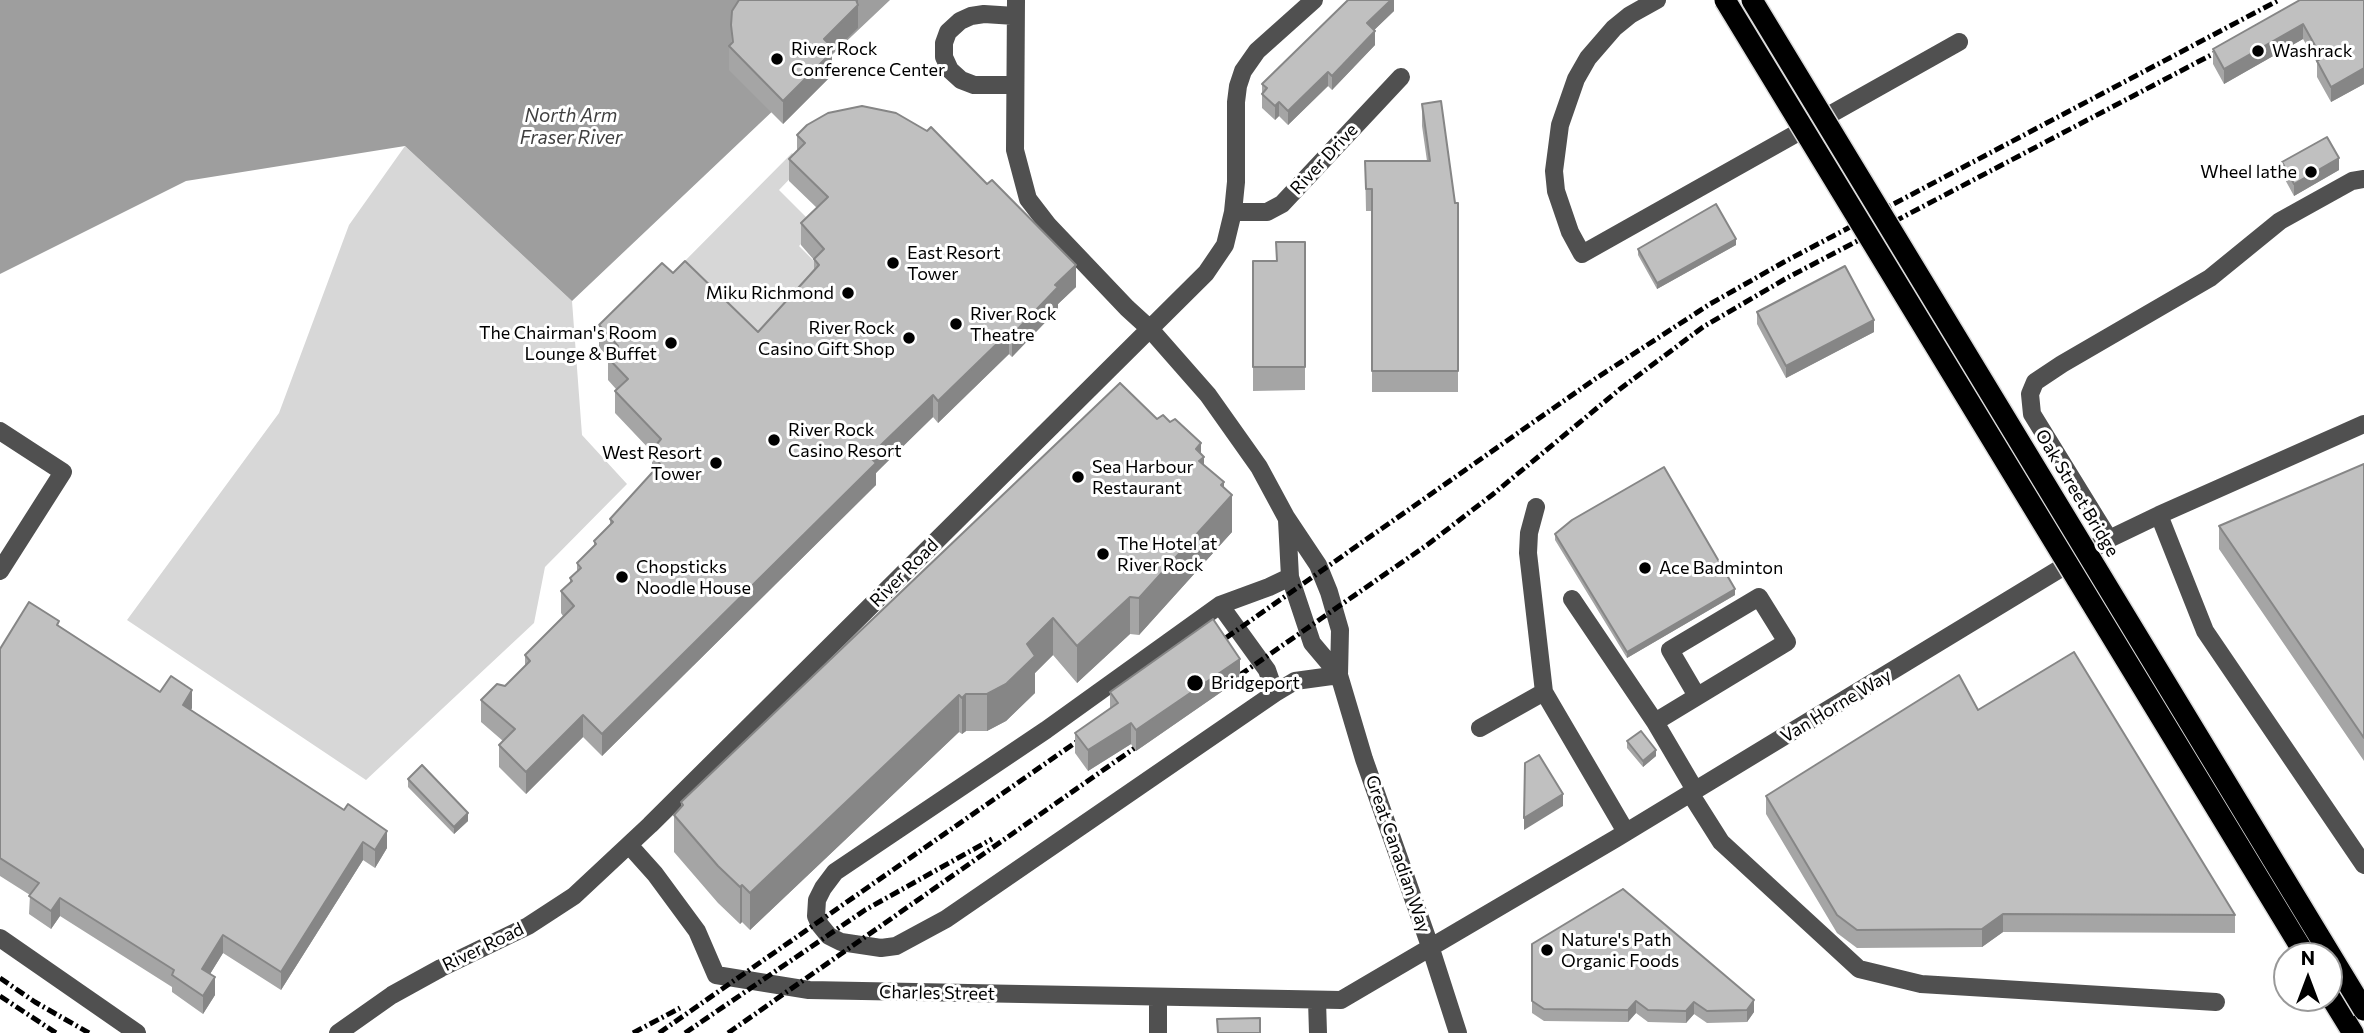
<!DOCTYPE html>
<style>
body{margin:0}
#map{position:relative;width:2364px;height:1033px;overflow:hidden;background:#fff;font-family:Commissioner,sans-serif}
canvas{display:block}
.north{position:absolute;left:2273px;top:942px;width:70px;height:70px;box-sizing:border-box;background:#fff;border:2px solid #999;border-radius:50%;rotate:0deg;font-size:19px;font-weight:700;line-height:28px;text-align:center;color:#000}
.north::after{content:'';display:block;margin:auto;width:24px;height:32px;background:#000;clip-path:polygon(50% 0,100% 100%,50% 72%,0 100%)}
</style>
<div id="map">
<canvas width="2364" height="1033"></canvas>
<div class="north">N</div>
</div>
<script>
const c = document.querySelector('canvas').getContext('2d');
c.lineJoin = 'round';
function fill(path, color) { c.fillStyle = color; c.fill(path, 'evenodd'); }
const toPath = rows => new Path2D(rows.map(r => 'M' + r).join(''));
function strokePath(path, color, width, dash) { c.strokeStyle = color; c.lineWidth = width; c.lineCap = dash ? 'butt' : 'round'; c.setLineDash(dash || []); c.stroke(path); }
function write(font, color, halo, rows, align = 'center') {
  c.font = font + ' Commissioner,sans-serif'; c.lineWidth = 6; c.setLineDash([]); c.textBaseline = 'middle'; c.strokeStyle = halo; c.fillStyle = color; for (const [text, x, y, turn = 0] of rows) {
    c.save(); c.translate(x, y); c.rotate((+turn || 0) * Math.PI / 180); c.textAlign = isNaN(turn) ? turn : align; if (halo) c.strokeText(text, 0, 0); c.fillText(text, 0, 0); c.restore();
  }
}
fill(toPath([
 [405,146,572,301,582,435,627,484,545,567,534,623,366,780,127,620,279,413,349,225],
 [792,153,803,165,779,190,817,228,799,246,826,273,759,351,665,281]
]), '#d7d7d7');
fill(toPath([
 [0,0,890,0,572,301,405,146,186,181,0,274]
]), '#9e9e9e');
const highway = toPath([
 [2329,994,2353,1033]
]);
strokePath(highway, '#dbdbdb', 24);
strokePath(toPath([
 [1016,0,1015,150,1028,199,1048,225,1127,308,1150,329,1208,395,1259,467,1286,517,1318,565,1329,592,1340,630,1339,675,1364,759,1431,949,1458,1033],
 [1657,0,1630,15,1614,28,1588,58,1576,79,1560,125,1554,171,1556,191,1570,232,1582,254,1959,42],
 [1014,85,974,85,961,80,950,70,944,57,944,43,948,32,960,21,971,16,984,14,1015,16],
 [1233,212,1267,212,1282,204,1401,77],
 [0,431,63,472,0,571],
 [1536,507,1529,533,1528,553,1544,692],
 [2159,515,2205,631,2364,865],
 [1287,520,1290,577,1312,643,1339,675],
 [2109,539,2032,414,2030,394,2035,382,2062,364,2210,278,2280,221,2352,181,2364,179],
 [1290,577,1269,587,1220,605,1046,730,835,872,823,888,817,900,816,916,820,925,829,936,841,942,881,948,896,946,946,919,1275,693,1295,681,1339,675],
 [1572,599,1655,722,1695,790],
 [1220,605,1267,670,1275,693],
 [1655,722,1787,642,1759,597,1670,650,1697,696],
 [1480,728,1544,692,1626,832],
 [1690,793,1721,842,1859,969,1921,984,2216,1002],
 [629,845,655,874,697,931,716,975,809,990,1341,1000,1615,839,2109,539,2159,515,2364,424],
 [0,938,137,1033],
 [1158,998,1158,1033],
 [1317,1000,1318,1033],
 [338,1033,392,995,441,968,528,926,574,896,650,825,1206,273,1225,245,1233,212,1236,182,1236,102,1238,86,1243,71,1257,51,1314,0]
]), '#505050', 18);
strokePath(highway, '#000', 21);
strokePath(toPath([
 [1210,649,1595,379,1710,304,1784,262,2279,0],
 [1224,686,1427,545,1492,495,1620,389,1703,327,1785,279,2230,45],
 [0,978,35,1002,89,1033],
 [0,996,56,1033],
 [633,1033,680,1008],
 [659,1033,1092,731],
 [685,1033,865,910,992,839],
 [728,1033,1149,738]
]), '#000', 5, [10, 3.5, 2, 3.5]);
const highwayBridge = toPath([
 [1725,0,2306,956],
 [1752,0,2364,1010]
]);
strokePath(highwayBridge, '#dbdbdb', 24, []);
strokePath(highwayBridge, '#000', 21);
fill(toPath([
 [858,0,858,28,832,53,832,75,783,124,729,70,729,46,731,44,731,25],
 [1394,0,1394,11,1374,30,1375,45,1332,90,1328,86,1288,125,1279,116,1275,120,1262,108,1262,84],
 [2364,0,2364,84,2331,102,2317,77,2317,63,2303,39,2224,84,2213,64,2213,49],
 [1422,104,1455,203,1458,203,1458,392,1372,392,1372,211,1366,211,1365,161,1427,161,1422,126],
 [797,135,1076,287,1058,304,1058,309,1012,357,1009,354,938,423,933,417,883,465,876,473,876,485,602,756,583,737,526,794,499,767,499,745,503,741,481,722,481,700,505,686,525,667,525,655,563,616,561,613,561,591,570,583,570,578,577,571,577,563,594,546,594,541,610,524,610,519,652,473,652,452,615,413,615,391,616,389,608,380,608,357,599,347,599,325,673,273,758,332,814,269,814,260,801,245,801,223,817,208,789,181,789,159,797,151],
 [2282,162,2339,170,2294,196,2282,174],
 [1305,242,1305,390,1253,391,1253,261,1276,261],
 [1736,245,1657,289,1638,255,1638,249],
 [1757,312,1874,332,1786,378,1757,324],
 [1157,419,1201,453,1204,465,1224,487,1232,532,1139,635,1130,634,1077,683,1053,655,1035,673,1035,693,1006,721,987,731,966,731,962,734,959,732,750,930,742,922,740,924,718,903,674,852,674,815,681,808,681,802],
 [2364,464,2364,761,2219,549,2219,526],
 [1555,534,1735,595,1627,658,1555,540],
 [59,626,160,692,192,708,191,710,387,848,375,868,363,860,281,990,223,953,210,974,215,995,203,1014,172,992,172,987,60,916,51,929,29,914,30,895,0,876,0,649],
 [1240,679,1136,751,1131,744,1088,771,1075,753,1075,733,1110,708,1110,692],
 [1978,710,2235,915,2235,933,2003,932,1982,947,1857,948,1837,933,1766,814,1766,796],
 [1627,741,1656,756,1643,767,1627,748],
 [408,779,468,821,454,834,408,787],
 [1532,944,1754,1012,1747,1022,1707,1023,1694,1014,1686,1023,1648,1022,1636,1013,1628,1022,1544,1021,1532,1013]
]), '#a5a5a5');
fill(toPath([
 [856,0,858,0,858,28,832,53,832,75,783,124,783,101,824,39],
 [1391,0,1394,0,1394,11,1367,37,1367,23],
 [2303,24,2303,39,2224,84,2224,69],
 [1375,31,1375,45,1332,90,1332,76],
 [2364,68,2364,84,2331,102,2331,87],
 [1328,72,1328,86,1288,125,1288,111],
 [1279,102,1279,116,1275,120,1275,106],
 [2339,158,2339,170,2294,196,2294,184],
 [1736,239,1736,245,1657,289,1657,283],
 [1076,265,1076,287,1058,304,1058,309,1012,357,1012,335,1055,285],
 [1874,320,1874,332,1786,378,1786,366],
 [1009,332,1009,354,938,423,938,401],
 [933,395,933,417,876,473,876,485,602,756,602,734,883,443],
 [1201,443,1201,459,1204,457,1204,493,1196,449],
 [1224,482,1224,504,1232,495,1232,532,1139,635,1139,598],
 [1735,589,1735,595,1627,658,1627,652],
 [1130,597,1130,634,1077,683,1077,646],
 [1053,618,1053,655,1035,673,1035,693,1006,721,987,731,987,694,1027,644],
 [1240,659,1240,679,1136,751,1136,730],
 [192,690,192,708,183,723,183,705],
 [966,694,966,731,962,734,962,698],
 [959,695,959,732,750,930,750,893],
 [583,715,583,737,526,794,526,772],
 [1131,723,1131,744,1088,771,1088,750],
 [1656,750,1656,756,1643,767,1643,761],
 [1563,794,1563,806,1524,830,1524,818],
 [468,813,468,821,454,834,454,827],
 [387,831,387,848,375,868,375,850],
 [363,842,363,860,281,990,281,972],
 [742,885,742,922,740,924,740,887],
 [60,898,60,916,51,929,51,911],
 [2003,914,2003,932,1982,947,1982,929],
 [223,935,223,953,202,987,202,969],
 [215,977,215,995,203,1014,203,996],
 [1754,1000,1754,1012,1747,1022,1747,1010],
 [1636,1001,1636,1013,1628,1022,1628,1010],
 [1694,1002,1694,1014,1686,1023,1686,1011]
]), '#868686');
const building = toPath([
 [739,0,856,0,858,5,824,39,831,46,829,48,832,52,783,101,729,46,733,42,731,25,732,11,739,0],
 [1348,0,1391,0,1367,23,1375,31,1332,76,1328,72,1288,111,1279,102,1275,106,1262,94,1267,88,1262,84,1348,0],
 [2300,0,2364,0,2364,68,2331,87,2317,61,2322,58,2303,24,2224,69,2213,49,2300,0],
 [1441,101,1455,203,1458,203,1458,371,1372,371,1372,189,1366,189,1365,161,1430,161,1422,104,1441,101],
 [862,106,896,113,927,131,931,127,987,184,992,180,1076,265,1055,285,1058,287,1012,335,1009,332,938,401,933,395,883,443,870,457,876,463,602,734,583,715,526,772,499,745,515,729,481,700,497,684,505,686,530,661,525,655,574,606,561,591,572,581,570,578,581,568,577,563,596,544,594,541,613,522,610,519,660,464,652,450,661,439,615,391,628,379,608,358,618,346,599,325,662,263,673,273,685,261,758,332,819,265,814,259,824,249,801,223,828,197,789,159,805,143,797,135,807,125,828,113,862,106],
 [2327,137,2339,158,2294,184,2282,162,2327,137],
 [1716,204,1736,239,1657,283,1638,249,1716,204],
 [1276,242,1305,242,1305,367,1253,367,1253,261,1277,261,1276,242],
 [1845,266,1874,320,1786,366,1757,312,1845,266],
 [1120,383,1157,419,1163,415,1170,422,1175,419,1201,443,1196,449,1204,457,1199,461,1224,482,1221,485,1232,495,1139,598,1130,597,1077,646,1053,618,1027,644,1035,656,1006,684,987,694,966,694,962,698,959,695,750,893,742,885,740,887,718,866,674,815,683,805,681,802,1120,383],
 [2364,464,2364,738,2219,526,2364,464],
 [1664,467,1735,589,1627,652,1555,534,1572,520,1664,467],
 [29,602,59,621,57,625,160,692,171,676,192,690,183,705,344,810,348,804,387,831,375,850,363,842,281,972,223,935,202,969,215,977,203,996,172,975,174,970,60,898,51,911,29,896,39,883,0,858,0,649,29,602],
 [1213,619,1240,659,1136,730,1131,723,1088,750,1075,733,1118,703,1110,692,1213,619],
 [2074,652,2235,915,2003,914,1982,929,1857,930,1837,915,1766,796,1959,675,1978,710,2074,652],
 [1641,731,1656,750,1643,761,1627,741,1641,731],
 [1539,755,1563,794,1524,818,1525,763,1539,755],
 [422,765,468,813,454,827,408,779,422,765],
 [1623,889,1754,1000,1747,1010,1707,1011,1694,1002,1686,1011,1648,1010,1636,1001,1628,1010,1544,1009,1532,1001,1532,944,1623,889],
 [1260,1018,1260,1033,1218,1033,1217,1019,1260,1018]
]);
fill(building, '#c0c0c0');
strokePath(building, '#868686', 2);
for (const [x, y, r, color] of [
 [2258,51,7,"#000"],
 [777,59,7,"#000"],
 [2311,172,7,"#000"],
 [893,263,7,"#000"],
 [848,293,7,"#000"],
 [956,324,7,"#000"],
 [909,338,7,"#000"],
 [671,343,7,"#000"],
 [774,440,7,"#000"],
 [716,463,7,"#000"],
 [1078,477,7,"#000"],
 [1103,554,7,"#000"],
 [1645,568,7,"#000"],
 [622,577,7,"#000"],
 [1195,683,9,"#000"],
 [1547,950,7,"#000"]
]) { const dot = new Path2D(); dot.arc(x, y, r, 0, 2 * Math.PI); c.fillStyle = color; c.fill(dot); strokePath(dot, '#fff', 2.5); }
write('18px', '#000', '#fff', [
 ["River Rock",791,49],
 ["Conference Center",791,70],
 ["Washrack",2272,51],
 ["Wheel lathe",2297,172,"right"],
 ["East Resort",907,253],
 ["Tower",907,274],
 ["Miku Richmond",834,293,"right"],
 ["River Rock",970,314],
 ["Theatre",970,335],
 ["River Rock",895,328,"right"],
 ["Casino Gift Shop",895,349,"right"],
 ["The Chairman's Room",657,333,"right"],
 ["Lounge & Buffet",657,354,"right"],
 ["River Rock",788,430],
 ["Casino Resort",788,451],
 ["West Resort",702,453,"right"],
 ["Tower",702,474,"right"],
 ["Sea Harbour",1092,467],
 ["Restaurant",1092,488],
 ["The Hotel at",1117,544],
 ["River Rock",1117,565],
 ["Chopsticks",636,567],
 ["Noodle House",636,588],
 ["Ace Badminton",1659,568],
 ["Bridgeport",1211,683],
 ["Nature's Path",1561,940],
 ["Organic Foods",1561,961]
], 'left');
write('18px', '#000', '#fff', [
 ["River Drive",1324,159,-47],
 ["Oak Street Bridge",2077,493,59],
 ["River Road",904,573,-45],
 ["Van Horne Way",1836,706,-31],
 ["Great Canadian Way",1398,854,71],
 ["River Road",483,947,-26],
 ["Charles Street",937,993,1]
]);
write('italic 19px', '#3f3f3f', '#fff', [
 ["North Arm",571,116],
 ["Fraser River",571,138]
]);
</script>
